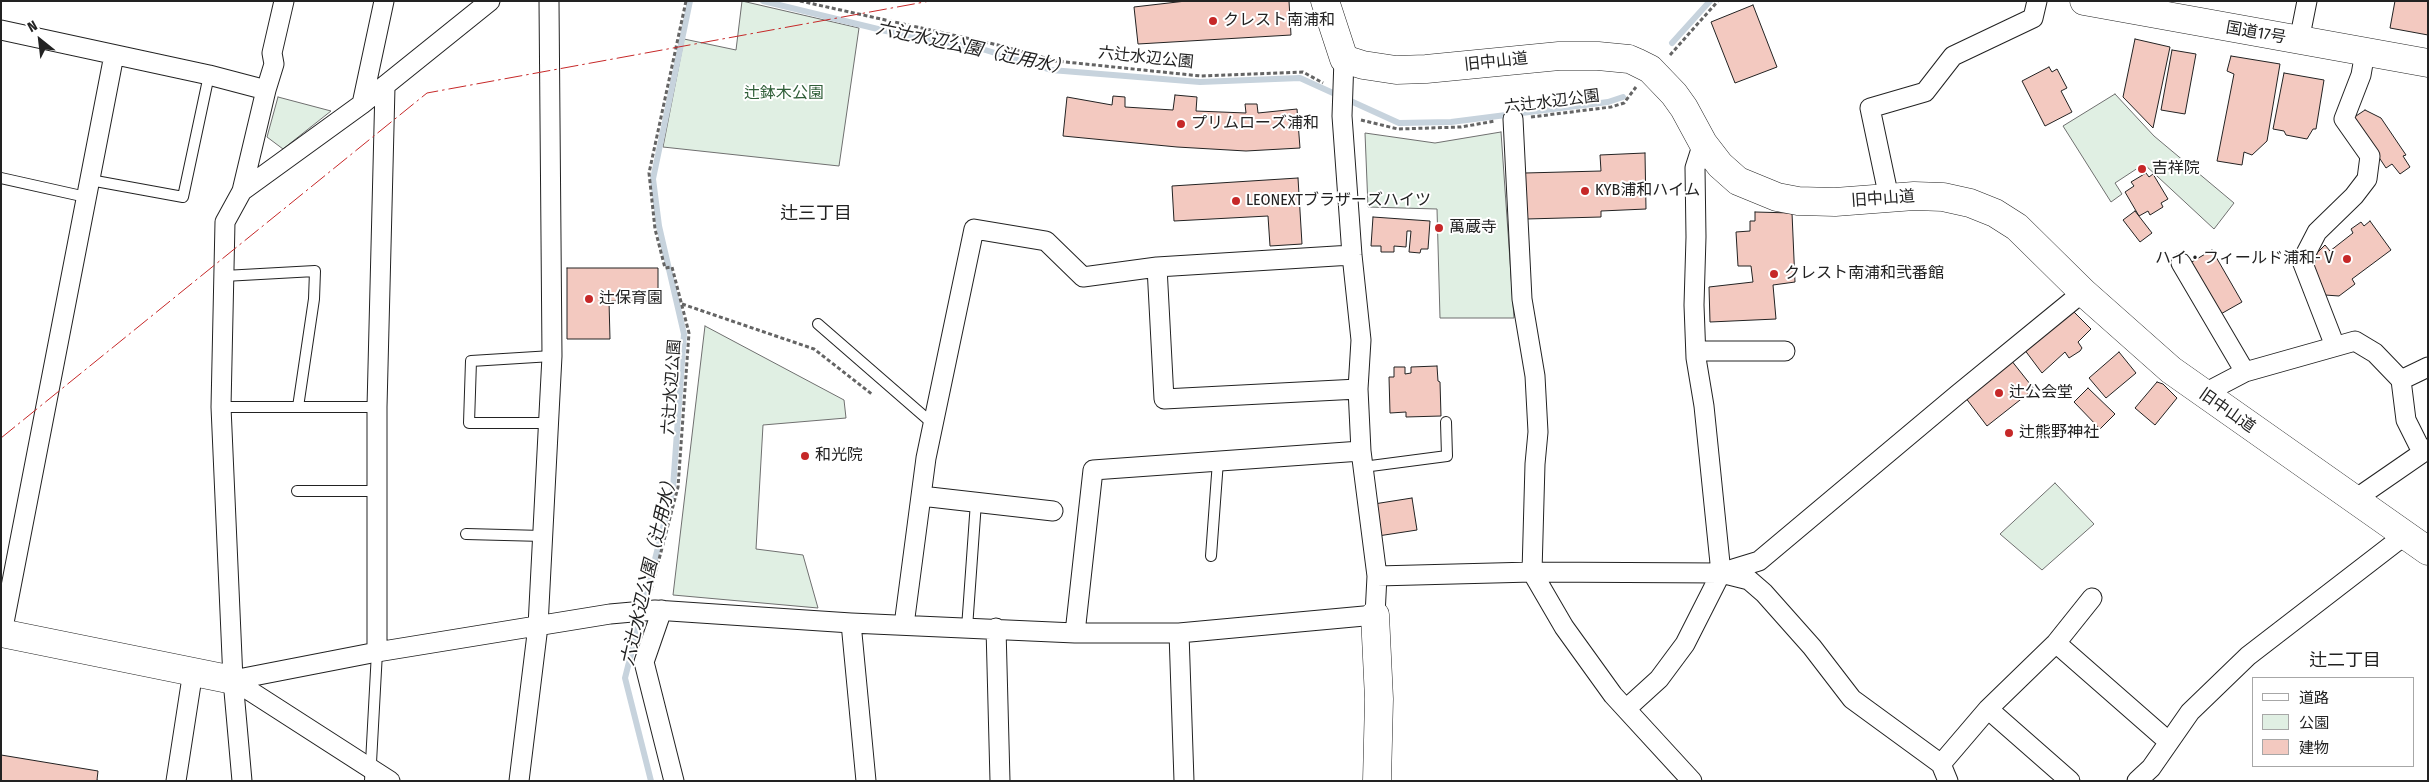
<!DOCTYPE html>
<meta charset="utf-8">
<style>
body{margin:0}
#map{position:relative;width:2429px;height:782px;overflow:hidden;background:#fff;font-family:"Fira Sans Condensed","Noto Sans JP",sans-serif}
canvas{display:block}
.frame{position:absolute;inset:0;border:2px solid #222;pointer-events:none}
.legend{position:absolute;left:2252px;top:677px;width:162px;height:90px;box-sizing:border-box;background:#fff;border:1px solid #a7a7a7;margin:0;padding:6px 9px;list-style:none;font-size:15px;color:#222}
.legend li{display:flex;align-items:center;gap:10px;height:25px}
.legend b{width:25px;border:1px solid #a7a7a7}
.north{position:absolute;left:15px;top:15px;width:50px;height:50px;-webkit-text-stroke:4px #fff;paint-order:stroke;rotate:331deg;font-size:14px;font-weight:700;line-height:20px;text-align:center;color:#222}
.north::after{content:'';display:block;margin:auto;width:18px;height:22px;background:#222;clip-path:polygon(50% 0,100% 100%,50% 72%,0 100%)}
</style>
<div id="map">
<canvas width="2429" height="782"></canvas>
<div class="frame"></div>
<ul class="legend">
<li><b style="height:6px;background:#fff"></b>道路</li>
<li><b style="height:14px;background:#e0efe3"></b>公園</li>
<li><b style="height:14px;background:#f3c9c0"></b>建物</li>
</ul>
<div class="north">N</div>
</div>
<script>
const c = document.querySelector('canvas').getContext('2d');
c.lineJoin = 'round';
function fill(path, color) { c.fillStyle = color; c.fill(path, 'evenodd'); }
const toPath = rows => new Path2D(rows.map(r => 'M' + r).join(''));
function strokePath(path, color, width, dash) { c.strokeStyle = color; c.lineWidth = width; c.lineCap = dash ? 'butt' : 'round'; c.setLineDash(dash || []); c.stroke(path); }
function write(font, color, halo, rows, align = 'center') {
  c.font = font + ' "Fira Sans Condensed","Noto Sans JP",sans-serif'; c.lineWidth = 4; c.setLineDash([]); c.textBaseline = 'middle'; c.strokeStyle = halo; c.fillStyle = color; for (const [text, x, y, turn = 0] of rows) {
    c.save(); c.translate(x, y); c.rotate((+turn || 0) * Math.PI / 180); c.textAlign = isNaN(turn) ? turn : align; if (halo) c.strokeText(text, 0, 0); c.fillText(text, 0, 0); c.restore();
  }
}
const green = toPath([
 [742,1,859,28,839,166,663,147,684,39,736,50,742,1],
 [2115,94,2154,136,2234,203,2214,229,2144,164,2115,183,2122,194,2111,202,2063,126,2115,94],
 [278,97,331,111,283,149,267,137,278,97],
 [1501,132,1514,318,1440,318,1437,209,1368,207,1365,133,1435,143,1501,132],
 [705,326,844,400,846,418,763,425,756,549,803,555,818,608,673,595,705,326],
 [2055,483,2094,524,2042,570,2000,534,2055,483]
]);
fill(green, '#e0efe3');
strokePath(green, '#6f6f6f', 1);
strokePath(toPath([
 [763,1,886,31,982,49,1051,70,1200,82,1300,78,1399,123,1451,122,1608,102,1623,97],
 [1672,43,1710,1],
 [651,781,625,678,673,488,684,334,659,226,653,179,690,1]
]), '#c7d3dd', 6);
const building = toPath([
 [1186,1,1289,1,1291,35,1138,44,1134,7,1186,1],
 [2395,1,2428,1,2428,35,2390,28,2395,1],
 [1753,5,1777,67,1735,83,1711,22,1753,5],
 [2135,39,2170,47,2153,128,2123,97,2135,39],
 [2172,50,2196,54,2185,114,2161,110,2172,50],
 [2231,56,2280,64,2267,141,2252,155,2244,152,2242,165,2217,161,2234,74,2227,71,2231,56],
 [2049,67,2052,72,2057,69,2067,88,2061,91,2072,112,2045,126,2022,81,2049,67],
 [2284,73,2324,80,2316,129,2313,129,2307,139,2286,135,2284,131,2273,129,2284,73],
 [1175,95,1197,97,1196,111,1246,113,1245,104,1257,104,1258,113,1297,109,1300,148,1246,151,1177,147,1063,136,1067,97,1112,105,1113,96,1125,97,1125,107,1173,110,1175,95],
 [2365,110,2381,118,2406,155,2403,156,2410,167,2400,174,2392,164,2386,168,2353,118,2365,110],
 [1645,153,1646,209,1601,211,1601,217,1526,219,1525,173,1601,171,1600,155,1645,153],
 [2146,173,2149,177,2153,174,2168,199,2161,203,2163,207,2150,215,2148,211,2139,216,2125,192,2134,186,2131,182,2146,173],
 [1298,178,1302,244,1270,246,1268,216,1174,221,1172,186,1298,178],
 [2135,211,2152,233,2140,242,2123,220,2135,211],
 [1755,212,1792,213,1795,282,1773,285,1776,319,1710,322,1709,287,1753,282,1751,266,1738,266,1736,232,1750,231,1750,221,1755,221,1755,212],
 [1373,217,1430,221,1428,249,1421,249,1420,253,1409,252,1411,231,1407,231,1406,247,1394,246,1394,252,1381,252,1381,246,1371,246,1373,217],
 [2370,221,2391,250,2352,279,2355,284,2339,296,2325,295,2316,280,2314,266,2317,253,2325,245,2330,251,2353,233,2351,229,2361,222,2364,226,2370,221],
 [2212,250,2242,302,2219,315,2190,263,2212,250],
 [567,268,658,268,658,301,609,301,610,339,567,339,567,268],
 [2071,309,2091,329,2078,342,2082,348,2080,351,2069,358,2065,352,2042,373,2024,349,2071,309],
 [2119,352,2136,373,2106,398,2089,378,2119,352],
 [2011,360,2034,389,1987,426,1965,397,2011,360],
 [1437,366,1438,381,1440,382,1441,416,1406,417,1406,412,1390,413,1389,377,1394,377,1394,367,1405,367,1405,374,1411,373,1411,367,1437,366],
 [2157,382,2163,384,2177,398,2155,425,2135,408,2157,382],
 [2088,388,2115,414,2100,429,2074,402,2088,388],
 [1412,498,1417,530,1378,536,1374,504,1412,498],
 [1,755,98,771,97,780,100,781,1,781,1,755]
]);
fill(building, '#f3c9c0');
strokePath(building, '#222', 1);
const lane = toPath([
 [1,178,86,197],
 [90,180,183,197,209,75],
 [224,276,315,271,314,299,298,407],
 [818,324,933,424],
 [221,407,377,407],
 [548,423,469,423,471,361,552,356],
 [1363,467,1447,456,1446,422],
 [297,491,377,491],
 [466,534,543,536],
 [1211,556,1218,461],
 [967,628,976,502],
 [370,781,377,652]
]);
const street = toPath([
 [1,30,209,75,266,90,242,191,225,222,221,407,233,680,242,781],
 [2299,41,2307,1],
 [266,90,274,64,272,53,284,1],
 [362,104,384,1],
 [1513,119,1522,299,1535,376,1538,432,1535,464,1532,572,1564,627,1613,695,1692,781],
 [242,191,362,104,490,1],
 [1889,198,1870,108,1925,92,1953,56,2033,18,2037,1],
 [2181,263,2245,372],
 [1157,267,1164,399,1358,389],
 [2335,346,2302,261,2317,232,2354,196,2367,179,2370,156,2344,119,2361,75,2365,52],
 [1696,351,1785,351],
 [2203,394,2245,372,2355,341,2375,353,2401,380],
 [2422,452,2406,420,2401,380,2428,367],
 [921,496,1053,511],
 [2354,500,2428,449],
 [1723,572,1759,561,1957,395,2083,292],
 [1377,576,1532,572,1721,573,1749,580,1764,593,1812,647,1852,699,1941,764,1948,781],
 [662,610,644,662,674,781],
 [851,623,866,781],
 [904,625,926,458,974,229,1046,241,1083,277,1157,267,1352,255],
 [996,628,1000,781],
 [2,633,114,55],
 [1075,633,1093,470,1361,451],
 [1179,633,1184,781],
 [2056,643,2169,742],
 [377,652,377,407,385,87],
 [233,680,377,652,610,614,655,610,851,623,1075,633,1179,633,1375,615,1377,576,1361,451,1358,389,1361,340,1352,255,1342,116,1344,59],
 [233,680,390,781],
 [1626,709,1659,679,1685,644,1721,573,1704,406,1696,358,1694,305,1696,237,1695,168,1703,143],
 [1988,709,2070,781],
 [1941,764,1988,709,2056,643,2092,598],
 [176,781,193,671],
 [519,781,538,626,552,356,549,1],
 [2137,781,2151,768,2190,712,2248,656,2405,535]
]);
const secondary = toPath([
 [1325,1,1344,59,1363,65,1396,70,1426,69,1559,56,1598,56,1629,59,1636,62,1650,69,1674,94,1684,108,1703,143,1720,165,1738,181,1777,197,1798,201,1835,202,1914,196,1943,197,1970,203,1995,213,2017,227,2083,292,2171,370,2428,551],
 [1375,615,1379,699,1377,781],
 [1,633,233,680]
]);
const highway = toPath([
 [2084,1,2428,63]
]);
strokePath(lane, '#222', 12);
strokePath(street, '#222', 21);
strokePath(secondary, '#222', 29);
strokePath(highway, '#222', 29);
strokePath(toPath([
 [800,1,998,45,1056,61,1201,76,1303,72,1323,83],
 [1670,55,1718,1],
 [1531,117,1611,107,1624,103,1636,87],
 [1361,120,1398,129,1461,127,1495,121],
 [682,304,814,349,873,395],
 [651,590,678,487,689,333,672,267,665,268,655,229,649,173,686,1]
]), '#646464', 3, [4, 2.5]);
strokePath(lane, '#fff', 10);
strokePath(street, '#fff', 19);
strokePath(secondary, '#fff', 28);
strokePath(highway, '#fff', 28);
strokePath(toPath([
 [1,438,427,93,930,1]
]), '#c62828', 1, [18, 4, 2.5, 4]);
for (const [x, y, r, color] of [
 [1213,21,5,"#c62828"],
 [1181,124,5,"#c62828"],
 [2142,169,5,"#c62828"],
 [1585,191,5,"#c62828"],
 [1236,201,5,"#c62828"],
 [1439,228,5,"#c62828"],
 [2347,259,5,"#c62828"],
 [1774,274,5,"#c62828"],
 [589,299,5,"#c62828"],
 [1999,393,5,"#c62828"],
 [2009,433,5,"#c62828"],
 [805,456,5,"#c62828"]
]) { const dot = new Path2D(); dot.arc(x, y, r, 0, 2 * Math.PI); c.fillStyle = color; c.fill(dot); strokePath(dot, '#fff', 2); }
write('16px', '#222', '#fff', [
 ["クレスト南浦和",1223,21],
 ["プリムローズ浦和",1191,124],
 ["吉祥院",2152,169],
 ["KYB浦和ハイム",1595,191],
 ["LEONEXTブラザーズハイツ",1246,201],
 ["萬蔵寺",1449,228],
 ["ハイ・フィールド浦和-Ⅴ",2337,259,"right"],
 ["クレスト南浦和弐番館",1784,274],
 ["辻保育園",599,299],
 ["辻公会堂",2009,393],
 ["辻熊野神社",2019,433],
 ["和光院",815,456]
], 'left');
write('16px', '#222', '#fff', [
 ["国道17号",2256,33,10],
 ["六辻水辺公園",1146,58,6],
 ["旧中山道",1496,62,-6],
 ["六辻水辺公園",1552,102,-7],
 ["旧中山道",1883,199,-4],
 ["六辻水辺公園",672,387,-86],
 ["旧中山道",2227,411,35]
]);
write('16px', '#2f5e38', '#fff', [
 ["辻鉢木公園",784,94]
]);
write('italic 18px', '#222', '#fff', [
 ["六辻水辺公園（辻用水）",973,49,12],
 ["六辻水辺公園（辻用水）",650,569,-77]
]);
write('18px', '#222', '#fff', [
 ["辻三丁目",816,214],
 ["辻二丁目",2345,661]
]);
</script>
